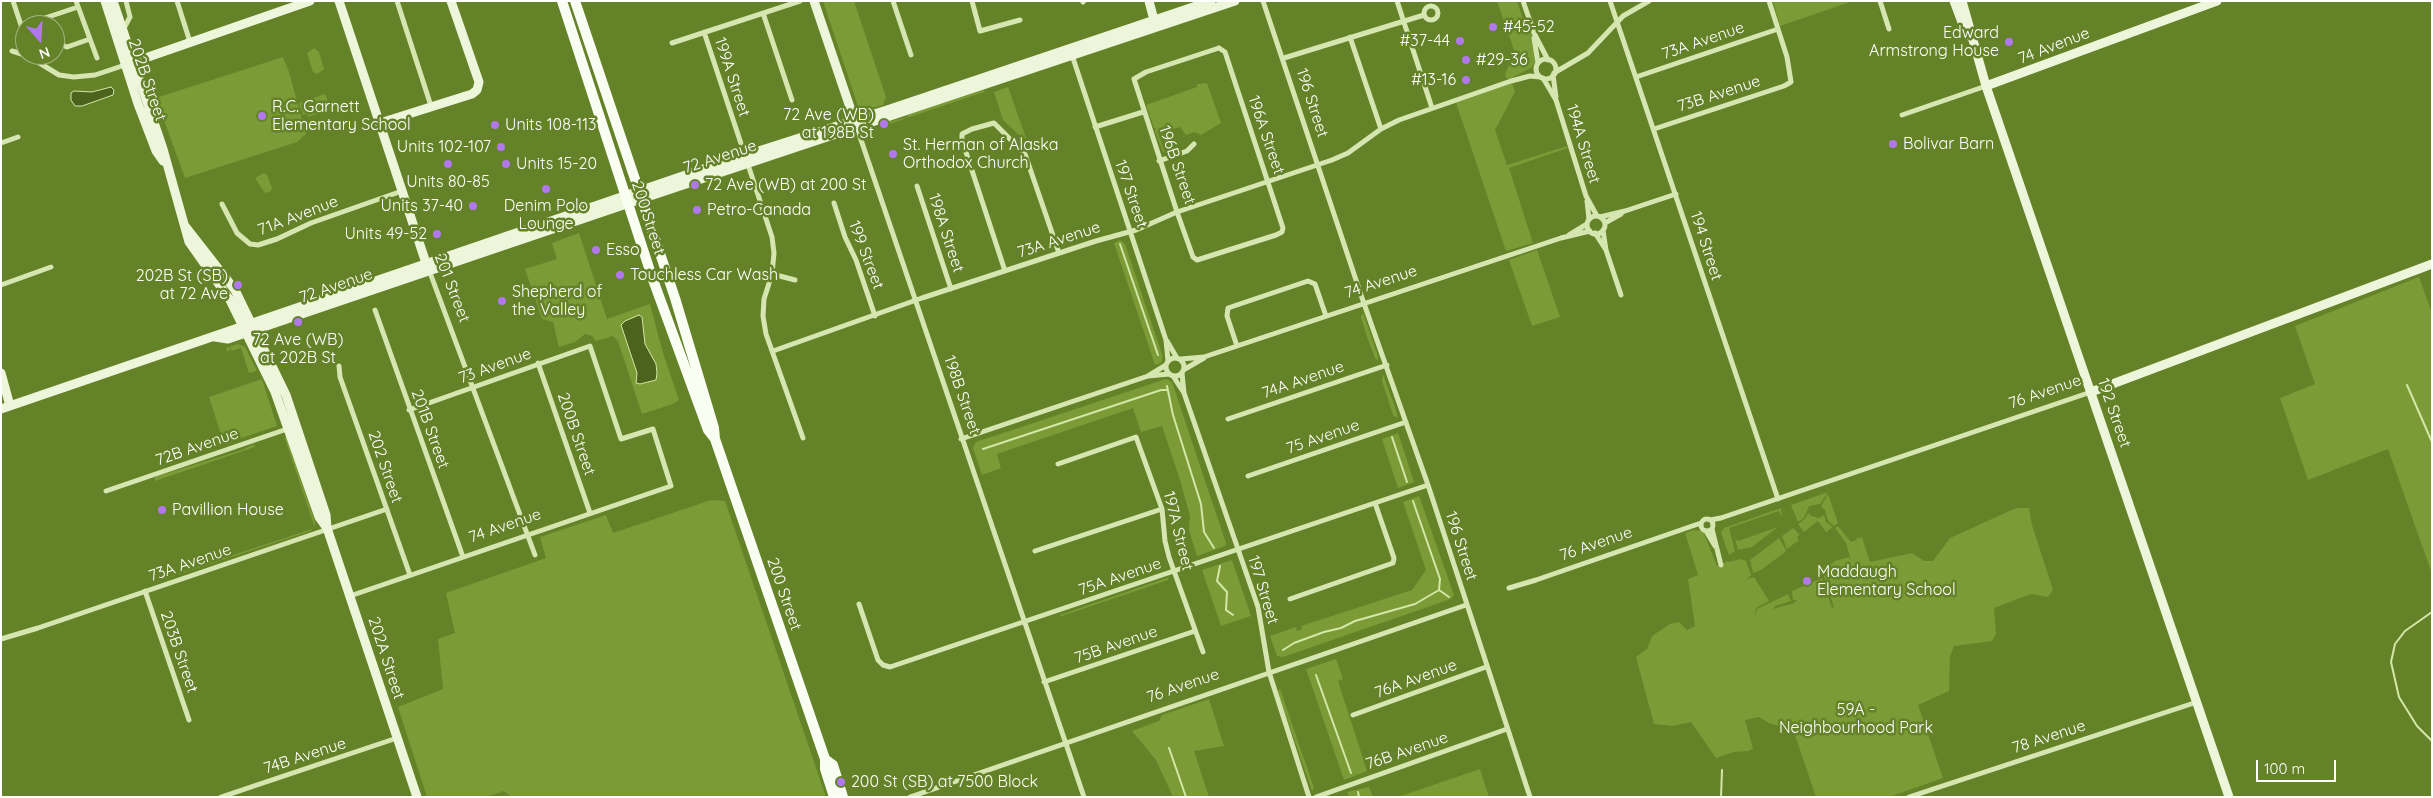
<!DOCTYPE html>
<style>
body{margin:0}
#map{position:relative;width:2433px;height:798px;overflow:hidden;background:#648228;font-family:Quicksand,sans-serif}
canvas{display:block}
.frame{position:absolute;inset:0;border:2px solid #fff;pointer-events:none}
.north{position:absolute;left:15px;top:15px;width:50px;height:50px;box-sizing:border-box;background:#648228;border:1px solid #a2b47e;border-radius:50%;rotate:161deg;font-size:14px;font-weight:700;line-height:20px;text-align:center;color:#fff}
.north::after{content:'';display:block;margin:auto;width:18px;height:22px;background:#b178ee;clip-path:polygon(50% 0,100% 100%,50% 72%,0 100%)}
.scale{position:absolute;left:2256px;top:760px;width:80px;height:22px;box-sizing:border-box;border:2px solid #fff;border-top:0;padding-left:6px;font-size:15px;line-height:18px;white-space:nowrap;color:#fff;-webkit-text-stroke:4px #648228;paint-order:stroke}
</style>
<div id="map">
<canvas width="2433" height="798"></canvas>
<div class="frame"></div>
<div class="north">N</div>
<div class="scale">100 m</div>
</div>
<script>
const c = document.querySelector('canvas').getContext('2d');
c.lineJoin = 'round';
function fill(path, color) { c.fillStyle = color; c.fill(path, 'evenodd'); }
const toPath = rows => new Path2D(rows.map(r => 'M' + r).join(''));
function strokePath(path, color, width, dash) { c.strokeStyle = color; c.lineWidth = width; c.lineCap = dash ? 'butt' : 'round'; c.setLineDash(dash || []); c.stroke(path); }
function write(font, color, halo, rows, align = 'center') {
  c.font = font + ' Quicksand,sans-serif'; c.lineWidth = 5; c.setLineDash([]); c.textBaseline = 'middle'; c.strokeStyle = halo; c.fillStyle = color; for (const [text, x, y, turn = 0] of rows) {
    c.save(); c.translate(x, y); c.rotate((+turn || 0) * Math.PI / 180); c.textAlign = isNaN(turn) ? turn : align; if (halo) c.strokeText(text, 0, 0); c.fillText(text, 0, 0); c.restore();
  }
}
fill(toPath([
 [823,1,854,1,886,97,883,105,863,110,858,106],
 [1497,1,1517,1,1527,32,1531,34,1535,54,1535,63,1531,68,1509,79,1506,78,1505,74,1515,53],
 [1773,1,1853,1,1780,26],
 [314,48,319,52,324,69,317,74,313,72,307,53],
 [283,57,289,72,306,134,297,142,185,178,156,98],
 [1207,83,1221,123,1201,135,1194,132,1186,135,1180,127,1158,133,1165,153,1163,152,1155,131,1156,128,1154,128,1146,105,1197,87,1197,84],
 [1512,83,1515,92,1495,130,1507,165,1567,146,1568,148,1509,168,1533,243,1506,251,1456,103],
 [1008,87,1026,138,1023,139,1003,120,994,92],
 [984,90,984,92,889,124,888,122,908,117,908,115],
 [325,94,331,109,308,117,307,114,303,115,299,103],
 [264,173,267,175,272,188,271,191,265,193,255,178],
 [579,233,607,319,650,304,663,353,679,400,673,404,642,414,618,341,613,336,596,341,592,336,585,334,575,342,559,347,553,322,542,319,525,269,557,259,552,243],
 [1120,240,1125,244,1163,357,1161,363,1155,365,1114,243],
 [1537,250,1560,317,1532,326,1509,260],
 [2419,277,2432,313,2432,574,2388,449,2308,480,2280,398,2315,384,2295,326],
 [1363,313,1378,356,1378,361,1375,358,1367,337,1361,317],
 [238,344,245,347,257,371,249,373,241,348,231,351,232,348,227,352,226,348],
 [1383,374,1397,413,1397,418,1393,415,1382,381],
 [262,379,277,426,224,444,209,397],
 [1166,379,1172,382,1226,543,1225,546,1197,556,1189,530,1190,516,1180,480,1162,426,1141,432,1133,408,997,454,1001,468,982,475,973,448,976,442],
 [1398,433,1414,482,1398,488,1382,439],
 [284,436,287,439,315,522,315,528],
 [254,444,255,447,155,481,155,477,242,450],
 [1828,492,1820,504,1809,506,1804,518,1798,522,1791,505],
 [1828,494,1838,523,1834,526,1828,521,1825,510,1821,506],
 [1419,496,1454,595,1451,599,1283,657,1277,656,1270,636,1296,627,1297,631,1302,629,1301,626,1412,590,1426,570,1403,502],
 [711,500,725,501,826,797,511,797,504,791,486,797,427,797,398,707,443,689,438,639,455,633,446,593,546,558,540,537,606,515,613,533],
 [1781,508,1782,517,1779,511,1729,528,1735,551,1729,555,1721,533,1724,528],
 [2016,508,2029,508,2032,525,2053,590,2048,597,2031,594,1994,608,1996,634,1992,641,1954,646,1950,656,1949,691,1918,705,1943,778,1889,797,1816,797,1794,732,1786,728,1769,723,1759,717,1745,720,1753,748,1749,751,1734,752,1716,758,1691,722,1672,726,1654,724,1636,657,1647,649,1652,636,1670,624,1679,622,1687,630,1695,626,1688,579,1698,575,1685,533,1693,530,1703,531,1717,566,1728,561,1729,562,1740,559,1746,561,1751,575,1747,579,1754,577,1769,601,1756,608,1755,617,1757,609,1788,594,1791,601,1775,606,1773,609,1794,603,1797,600,1793,600,1792,591,1822,578,1832,608,1834,607,1822,571,1835,561,1849,557,1851,560,1846,543,1835,528,1838,526,1851,542,1856,540,1861,557,1856,539,1862,537,1870,562,1912,553,1924,561,1933,561,1950,538],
 [1808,513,1811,516,1819,518,1824,515,1826,522,1833,527,1826,532,1818,521,1804,532,1798,524,1805,519],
 [1778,527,1752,547,1738,550,1735,538,1738,541],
 [1793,528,1800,535,1797,537,1799,540,1787,549,1782,536],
 [312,529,311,531,146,585,227,557],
 [1779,538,1786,550,1784,553,1761,570,1753,573,1750,560],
 [1232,560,1251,616,1221,626,1202,570],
 [1169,577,1168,580,1059,617,1060,615],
 [1336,659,1343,679,1338,681,1367,771,1344,780,1306,669],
 [1280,689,1314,788,1312,791,1279,695,1278,691],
 [1209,699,1224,746,1194,751,1209,797,1173,797,1156,760,1132,731,1159,721,1162,715],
 [1480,769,1489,797,1398,797],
 [1369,787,1373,797,1349,797,1347,792]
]), '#7a9b36');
const water = toPath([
 [111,87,114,90,113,95,82,106,75,106,71,100,71,93,74,91,92,92,111,87],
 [639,315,642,317,645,344,656,364,657,373,656,380,640,384,636,383,637,373,621,325,625,321,639,315]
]);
fill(water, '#4b631c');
strokePath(water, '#d3e7a6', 1);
strokePath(toPath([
 [1120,244,1158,355],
 [2407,385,2432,442],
 [1167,386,1173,415,1201,504,1204,532,1214,548],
 [1392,437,1407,482],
 [983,449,1161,390,1167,390],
 [1413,501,1440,579,1439,590],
 [1220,566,1217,581,1227,592,1226,610,1233,615],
 [1439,590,1449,597],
 [2432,612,2405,631,2395,644,2391,662,2399,697,2417,726,2432,741],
 [1283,650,1294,643,1324,632,1341,628,1355,621,1415,604,1439,590],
 [1316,675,1351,773],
 [1169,748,1186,797],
 [1358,792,1359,797],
 [1721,797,1722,770]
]), '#d3e7a6', 2);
strokePath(toPath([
 [13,1,22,28],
 [76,1,97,58],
 [177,1,190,42],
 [397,1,431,106],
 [893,1,911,55],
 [972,1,980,31,1020,20],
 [1263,1,1361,295,1428,485,1530,797],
 [1397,1,1432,108],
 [1523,1,1534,33,1548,60],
 [1610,1,1778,499],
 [1880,1,1889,29],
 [1083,2,1084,1],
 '1424 13a7 7 0 1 1 14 0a7 7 0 1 1-14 0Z',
 [763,13,792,100],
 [27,24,78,7],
 [123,30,130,17,126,1],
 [704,32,772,237,774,253,772,274,764,299,763,316,766,334,803,438],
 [1350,37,1381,129],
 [1534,38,1538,63],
 [55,42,67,47,90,39],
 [672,43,800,1],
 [1219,48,1225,52,1283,228,1282,232,1276,235,1197,260,1193,257,1177,212,1134,79,1146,72,1219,48],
 [12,51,28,56,59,75,74,77,95,75,125,65],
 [20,53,25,36],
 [1072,55,1166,340,1168,361],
 [1284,58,1424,15],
 '1536 69a10 10 0 1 1 20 0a10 10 0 1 1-20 0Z',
 [1554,73,1588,53,1623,16,1649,1],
 [1553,75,1556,97],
 [1636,77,1778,29],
 [1543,78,1556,100,1586,196,1597,216],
 [1902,115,1986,86],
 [1095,127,1143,112],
 [857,128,1084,797],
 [1654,129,1784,86,1791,82,1787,57,1769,1],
 [1,143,18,137],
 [1159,161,1187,151,1194,144],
 [917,186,951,289],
 [1587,201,1589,219],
 [834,203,845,237,856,260,875,316],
 [222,204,237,233,250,244,258,245,277,239,311,223,402,191],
 '1587 225a9 9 0 1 1 18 0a9 9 0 1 1-18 0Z',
 [1600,217,1625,211,1676,194],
 [1605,223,1621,214],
 [1603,230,1606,250,1621,295],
 [1595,233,1606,250],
 [1569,235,1587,224],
 [429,270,535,555],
 [1005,271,962,140,962,134,972,129,994,123,1025,154,1059,253],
 [772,274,795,280],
 [1,285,51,267],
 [375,310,463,557],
 [1167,341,1177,358],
 [1237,346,1227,316,1228,308,1308,281,1315,284,1326,316],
 [773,351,922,298,1096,241,1136,230,1177,212,1332,160,1348,153,1381,129,1399,120,1511,81,1530,76,1540,77],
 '1166 367a9 9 0 1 1 18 0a9 9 0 1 1-18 0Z',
 [1181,359,1204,357,1561,238,1590,231],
 [538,363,590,513],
 [339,366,340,377,410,575],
 [1185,369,1204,358],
 [1182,373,1184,393],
 [1148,376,1166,365],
 [1173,376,1184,393,1258,607,1269,672,1309,797],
 [1228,419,1387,365],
 [961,439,1148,376,1169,374],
 [1058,464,1136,437,1162,509,1165,541,1169,557,1203,652],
 [1248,476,1406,422],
 [106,491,290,428],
 '1701 525a6 6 0 1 1 12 0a6 6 0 1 1-12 0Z',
 [1710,520,1721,518,2091,392],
 [1712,529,1721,565],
 [1706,531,1715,546],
 [1035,551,1162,509],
 [1509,588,1536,580,1701,523],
 [145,591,189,720],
 [350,596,671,486,653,429,621,439,590,346,409,410],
 [1290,599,1393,563,1394,558,1375,503],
 [859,604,878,660,883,665,890,667,1428,485],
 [1,639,38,628,387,509],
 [1044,682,1195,631],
 [1353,715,1486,667],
 [221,797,397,738],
 [910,797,1466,605],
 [1316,797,1507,729],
 [1909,797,2197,702]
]), '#d5e6b1', 5);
strokePath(toPath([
 [105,1,138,104,156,151,163,161],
 [113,1,163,149,189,242,230,300,275,392,319,517,327,528],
 [339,1,426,263],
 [814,1,856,125],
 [1149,1,1154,20,1151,24],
 [1954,1,1963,25,1970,36],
 [1962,1,1986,86,2229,797],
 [125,65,310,1],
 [1986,86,2217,1],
 [380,123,472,94,477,90,479,82,451,1],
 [185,226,235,290,286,395,326,515,327,528,417,797],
 [215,337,228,339,650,196,1235,1],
 [1,373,10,406],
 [2091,392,2432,264],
 [1,409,715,165,890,109,1211,1]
]), '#edf6da', 9);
strokePath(toPath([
 [562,1,652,277,708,430,715,439],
 [575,1,675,298,714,428,715,439,825,759,825,769,834,797],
 [825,759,833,765,843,797]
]), '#f9fdf2', 10);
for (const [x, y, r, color] of [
 [1493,27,5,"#b178ee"],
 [1460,41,5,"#b178ee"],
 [2009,42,5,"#b178ee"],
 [1466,60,5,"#b178ee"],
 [1466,80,5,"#b178ee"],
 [262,116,5,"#b178ee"],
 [884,124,5,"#b178ee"],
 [495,125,5,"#b178ee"],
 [1893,144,5,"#b178ee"],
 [501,147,5,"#b178ee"],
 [893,154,5,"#b178ee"],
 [448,164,5,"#b178ee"],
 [506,164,5,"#b178ee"],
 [695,185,5,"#b178ee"],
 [546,189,5,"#b178ee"],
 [473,206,5,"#b178ee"],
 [697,210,5,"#b178ee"],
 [437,234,5,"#b178ee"],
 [596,250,5,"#b178ee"],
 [620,275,5,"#b178ee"],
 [238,285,5,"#b178ee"],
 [502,301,5,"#b178ee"],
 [298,322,5,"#b178ee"],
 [162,510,5,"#b178ee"],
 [1807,581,5,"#b178ee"],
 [841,782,5,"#b178ee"]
]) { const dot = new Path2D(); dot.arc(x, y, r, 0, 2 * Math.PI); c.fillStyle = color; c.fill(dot); strokePath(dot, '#648228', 2); }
write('16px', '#fff', '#648228', [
 ["#45-52",1503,27],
 ["Edward",1999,33,"right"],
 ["Armstrong House",1999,51,"right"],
 ["#37-44",1450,41,"right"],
 ["#29-36",1476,60],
 ["#13-16",1456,80,"right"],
 ["R.C. Garnett",272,107],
 ["Elementary School",272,125],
 ["72 Ave (WB)",874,115,"right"],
 ["at 198B St",874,133,"right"],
 ["Units 108-113",505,125],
 ["Bolivar Barn",1903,144],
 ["St. Herman of Alaska",903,145],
 ["Orthodox Church",903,163],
 ["Units 102-107",491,147,"right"],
 ["Units 15-20",516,164],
 ["Units 80-85",448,182,"center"],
 ["72 Ave (WB) at 200 St",705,185],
 ["Units 37-40",463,206,"right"],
 ["Denim Polo",546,206,"center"],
 ["Lounge",546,224,"center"],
 ["Petro-Canada",707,210],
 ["Units 49-52",427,234,"right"],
 ["Esso",606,250],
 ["Touchless Car Wash",630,275],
 ["202B St (SB)",228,276,"right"],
 ["at 72 Ave",228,294,"right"],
 ["Shepherd of",512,292],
 ["the Valley",512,310],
 ["72 Ave (WB)",298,340,"center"],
 ["at 202B St",298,358,"center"],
 ["Pavillion House",172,510],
 ["Maddaugh",1817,572],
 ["Elementary School",1817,590],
 ["200 St (SB) at 7500 Block",851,782]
], 'left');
write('16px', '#fff', '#648228', [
 ["73A Avenue",1703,41,-19],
 ["74 Avenue",2054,46,-21],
 ["199A Street",732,77,72],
 ["202B Street",147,80,71],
 ["73B Avenue",1719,94,-18],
 ["196 Street",1312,103,72],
 ["196A Street",1266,135,71],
 ["194A Street",1583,144,73],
 ["72 Avenue",720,157,-18],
 ["196B Street",1177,165,71],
 ["197 Street",1131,194,71],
 ["71A Avenue",298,216,-21],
 ["200 Street",648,218,72],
 ["198A Street",946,233,72],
 ["73A Avenue",1059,240,-18],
 ["194 Street",1706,246,72],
 ["199 Street",866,255,69],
 ["74 Avenue",1381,282,-18],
 ["72 Avenue",336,286,-19],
 ["201 Street",452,288,69],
 ["73 Avenue",495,366,-20],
 ["74A Avenue",1303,380,-19],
 ["76 Avenue",2045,392,-19],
 ["198B Street",962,395,71],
 ["192 Street",2114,413,71],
 ["201B Street",430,429,70],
 ["200B Street",576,434,71],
 ["75 Avenue",1323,437,-19],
 ["72B Avenue",197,447,-19],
 ["202 Street",385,467,71],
 ["74 Avenue",505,526,-19],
 ["197A Street",1178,531,76],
 ["76 Avenue",1596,544,-19],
 ["196 Street",1461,546,72],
 ["73A Avenue",190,563,-19],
 ["75A Avenue",1120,577,-19],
 ["197 Street",1263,590,73],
 ["200 Street",784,594,71],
 ["75B Avenue",1116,645,-19],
 ["203B Street",179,652,71],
 ["202A Street",386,658,72],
 ["76A Avenue",1416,679,-20],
 ["76 Avenue",1183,686,-19],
 ["78 Avenue",2049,737,-18],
 ["76B Avenue",1407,751,-19],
 ["74B Avenue",305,756,-18]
]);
write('16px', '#fff', '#648228', [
 ["59A -",1856,710],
 ["Neighbourhood Park",1856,728]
]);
</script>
